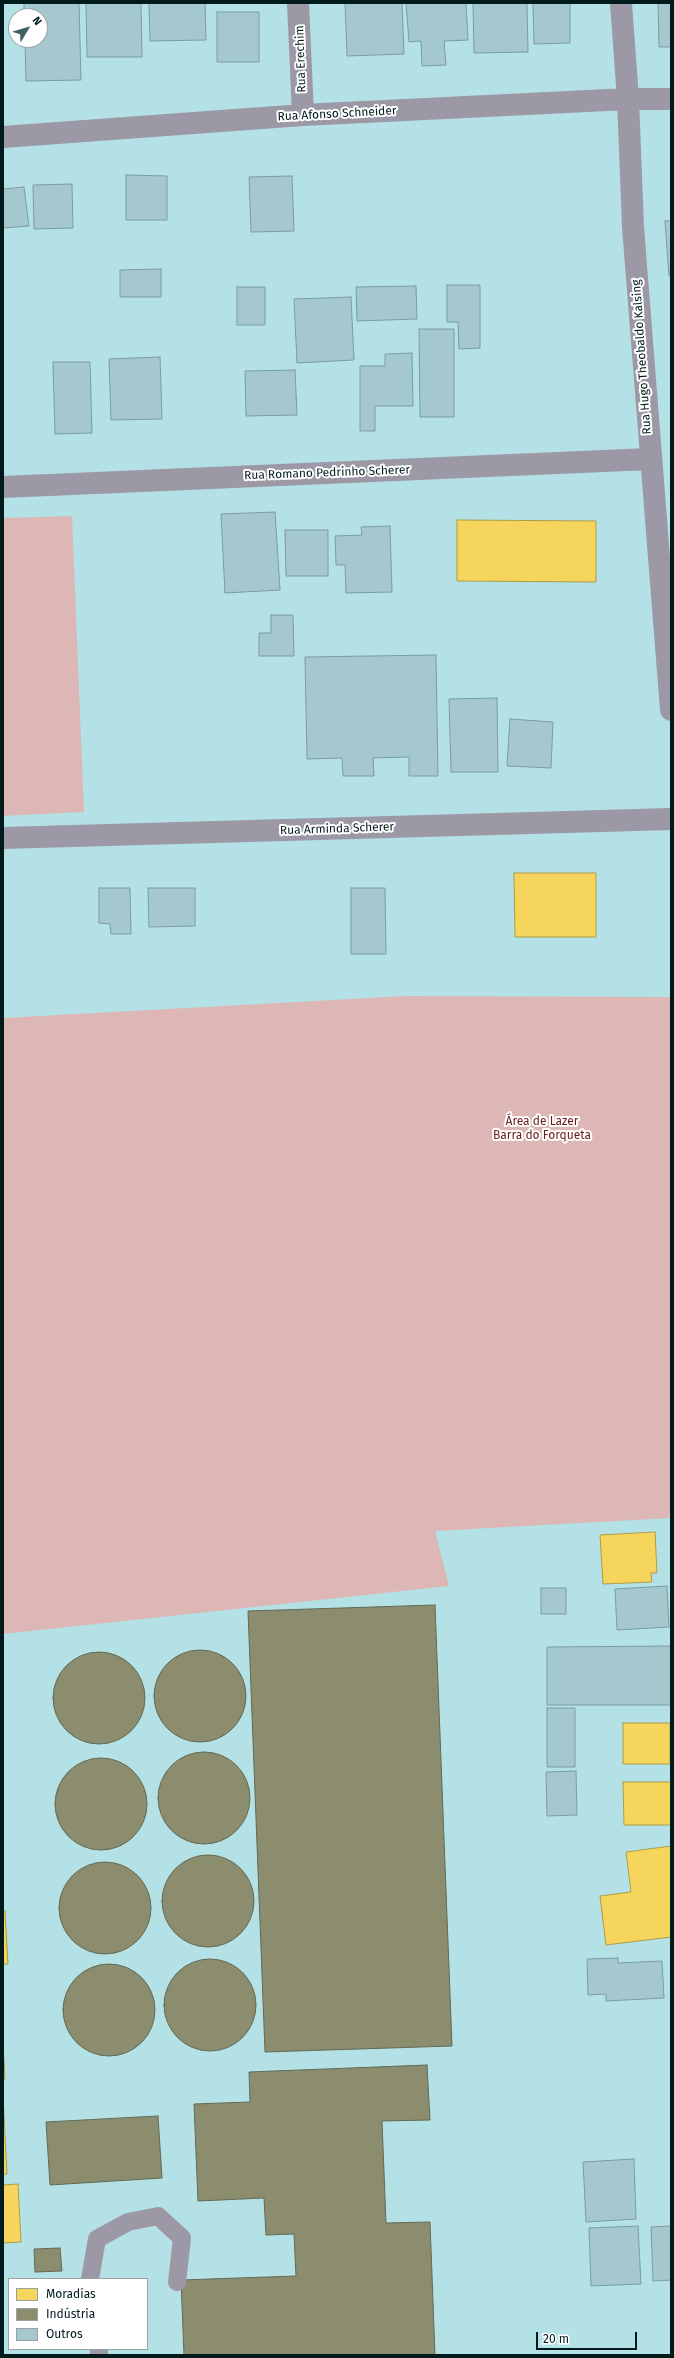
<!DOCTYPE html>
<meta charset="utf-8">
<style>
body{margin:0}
#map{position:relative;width:674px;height:2358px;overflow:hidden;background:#b4e1e6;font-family:"Fira Sans",sans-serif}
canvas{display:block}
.frame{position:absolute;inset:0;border:4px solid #011a1c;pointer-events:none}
.legend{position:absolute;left:8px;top:2278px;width:140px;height:72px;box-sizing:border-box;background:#fff;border:1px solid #99a3a4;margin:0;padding:5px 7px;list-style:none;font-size:12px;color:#011a1c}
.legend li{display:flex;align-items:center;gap:8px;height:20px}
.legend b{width:20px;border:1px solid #99a3a4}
.north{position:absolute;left:8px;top:8px;width:40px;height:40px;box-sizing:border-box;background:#fff;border:1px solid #99a3a4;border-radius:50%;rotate:52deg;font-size:11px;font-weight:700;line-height:16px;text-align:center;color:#011a1c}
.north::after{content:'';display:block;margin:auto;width:14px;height:18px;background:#406063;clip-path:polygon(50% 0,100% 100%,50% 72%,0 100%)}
.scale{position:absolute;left:536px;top:2332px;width:101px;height:18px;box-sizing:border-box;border:2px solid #011a1c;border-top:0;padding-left:5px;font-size:12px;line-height:14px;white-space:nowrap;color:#011a1c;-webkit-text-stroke:3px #fff;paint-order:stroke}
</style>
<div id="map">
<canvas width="674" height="2358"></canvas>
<div class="frame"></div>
<ul class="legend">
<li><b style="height:11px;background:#f6d55c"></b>Moradias</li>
<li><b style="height:11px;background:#8c8c6e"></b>Indústria</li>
<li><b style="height:11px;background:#a5c7ce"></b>Outros</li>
</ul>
<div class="north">N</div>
<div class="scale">20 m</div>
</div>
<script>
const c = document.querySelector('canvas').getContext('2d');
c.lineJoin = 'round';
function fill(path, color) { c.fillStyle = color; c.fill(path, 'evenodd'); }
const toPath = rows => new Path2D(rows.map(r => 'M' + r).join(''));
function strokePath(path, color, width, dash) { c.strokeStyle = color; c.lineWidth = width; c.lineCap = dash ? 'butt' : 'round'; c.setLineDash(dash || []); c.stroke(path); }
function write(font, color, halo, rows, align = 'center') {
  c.font = font + ' "Fira Sans",sans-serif'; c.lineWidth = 4; c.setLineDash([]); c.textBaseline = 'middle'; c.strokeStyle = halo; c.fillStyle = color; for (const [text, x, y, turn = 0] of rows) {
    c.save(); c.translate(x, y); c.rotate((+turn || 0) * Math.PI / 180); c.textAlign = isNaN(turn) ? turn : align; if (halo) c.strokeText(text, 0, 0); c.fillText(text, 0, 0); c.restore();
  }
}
fill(toPath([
 [72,516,84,812,3,816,3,518],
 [406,996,671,997,671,1518,435,1531,449,1586,3,1634,3,1018]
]), '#dcb7b6');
const homes = toPath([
 [457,520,596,521,596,582,457,581,457,520],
 [514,873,596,873,596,937,515,937,514,873],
 [655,1532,657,1573,651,1573,652,1582,603,1584,600,1535,655,1532],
 [623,1723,670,1723,670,1764,623,1764,623,1723],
 [623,1782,671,1782,671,1825,624,1825,623,1782],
 [671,1846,671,1937,606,1945,600,1896,631,1892,626,1852,671,1846],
 [5,1911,8,1964,3,1964,3,1912,5,1911],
 [3,2042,5,2079,3,2080,3,2042],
 [3,2095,7,2174,3,2174,3,2095],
 [18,2184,21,2242,3,2243,3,2185,18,2184]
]);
fill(homes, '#f6d55c');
strokePath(homes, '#ac9d49', 1);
const industry = toPath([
 [435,1605,452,2046,265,2052,248,1611,435,1605],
 '154 1696a46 46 0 1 1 92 0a46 46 0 1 1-92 0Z',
 '53 1698a46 46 0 1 1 92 0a46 46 0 1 1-92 0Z',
 '158 1798a46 46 0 1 1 92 0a46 46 0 1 1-92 0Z',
 '55 1804a46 46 0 1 1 92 0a46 46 0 1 1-92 0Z',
 '162 1901a46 46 0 1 1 92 0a46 46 0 1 1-92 0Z',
 '59 1908a46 46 0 1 1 92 0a46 46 0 1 1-92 0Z',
 '164 2005a46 46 0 1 1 92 0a46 46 0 1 1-92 0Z',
 '63 2010a46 46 0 1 1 92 0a46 46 0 1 1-92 0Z',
 [427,2065,430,2120,382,2121,386,2223,430,2222,435,2355,184,2355,181,2280,296,2276,294,2234,266,2235,264,2198,198,2201,194,2104,250,2102,249,2072,427,2065],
 [158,2116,162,2178,50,2185,46,2122,158,2116],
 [60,2248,62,2271,35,2272,34,2249,60,2248]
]);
fill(industry, '#8c8c6e');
strokePath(industry, '#626a55', 1);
const building = toPath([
 [24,3,79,3,81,80,26,81,25,40,40,40,40,16,24,16,24,3],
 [86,3,141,3,142,57,87,57,86,3],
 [149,3,205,3,206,40,150,41,149,3],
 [345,3,402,3,404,54,347,56,345,3],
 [406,3,466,3,468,40,444,41,446,65,422,66,421,41,409,42,406,3],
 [473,3,527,3,528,52,474,53,473,3],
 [533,3,570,3,570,43,534,44,533,3],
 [658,3,671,3,671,47,659,47,658,3],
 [217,12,259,12,259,62,217,62,217,12],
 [126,175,167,176,167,220,126,220,126,175],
 [292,176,294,231,251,232,249,177,292,176],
 [72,184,73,228,34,229,33,185,72,184],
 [24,187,29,226,3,228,3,189,24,187],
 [665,221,671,221,671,276,669,276,665,221],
 [161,269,161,297,120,297,120,270,161,269],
 [447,285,480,285,480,348,459,349,458,322,447,322,447,285],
 [416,286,417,319,357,321,356,287,416,286],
 [237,287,265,287,265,325,237,325,237,287],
 [351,297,354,360,297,363,294,299,351,297],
 [419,329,454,329,454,417,420,417,419,329],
 [412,353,413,406,375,406,375,431,360,431,360,366,385,366,385,354,412,353],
 [160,357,162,419,111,420,109,359,160,357],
 [53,362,90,362,92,433,55,434,53,362],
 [295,370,297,415,246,416,245,371,295,370],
 [275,512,280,590,225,593,221,514,275,512],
 [390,526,392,592,346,593,345,565,336,565,335,536,362,535,361,527,390,526],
 [285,530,328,530,328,576,286,576,285,530],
 [271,615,293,615,294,656,259,656,259,633,271,633,271,615],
 [436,655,438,776,409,776,409,757,373,758,374,776,343,776,342,758,307,759,305,657,436,655],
 [497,698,498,772,451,772,449,699,497,698],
 [510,719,553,722,551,768,507,766,510,719],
 [99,888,130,888,131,934,111,934,110,924,99,923,99,888],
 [148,888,195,888,195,926,149,927,148,888],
 [351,888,385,888,386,954,351,954,351,888],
 [667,1586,669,1627,617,1630,615,1589,667,1586],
 [541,1588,566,1588,566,1614,541,1614,541,1588],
 [671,1646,671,1705,547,1705,547,1647,671,1646],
 [547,1708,575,1708,575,1767,547,1767,547,1708],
 [576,1771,577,1815,547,1816,546,1772,576,1771],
 [618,1958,618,1963,662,1961,664,1998,606,2001,606,1994,588,1995,587,1959,618,1958],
 [634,2159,636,2219,586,2222,583,2162,634,2159],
 [638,2226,641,2284,591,2286,589,2228,638,2226],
 [671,2226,671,2280,653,2281,651,2227,671,2226]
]);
fill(building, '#a5c7ce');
strokePath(building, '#7a9ca3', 1);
strokePath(toPath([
 [90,2279,97,2239,128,2222,158,2216,182,2238,177,2282],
 [99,2349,99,2355]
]), '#9c98a5', 18);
strokePath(toPath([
 [298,3,303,115],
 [621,3,628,99,633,227,671,710],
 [3,137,303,115,628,99,671,99],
 [3,487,650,459],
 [3,838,671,819]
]), '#9c98a5', 22);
write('12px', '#011a1c', '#fff', [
 ["Rua Erechim",301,59,-92],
 ["Rua Afonso Schneider",337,114,-3],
 ["Rua Hugo Theobaldo Kalsing",642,357,-94],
 ["Rua Romano Pedrinho Scherer",327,473,-2],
 ["Rua Arminda Scherer",337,829,-2]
]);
write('12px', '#6a1b1c', '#fff', [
 ["Área de Lazer",542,1122],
 ["Barra do Forqueta",542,1136]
]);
</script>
